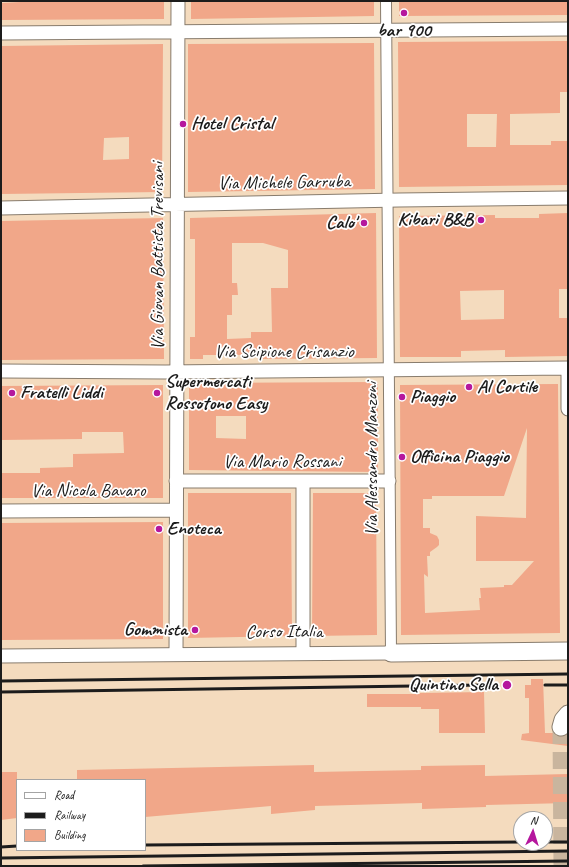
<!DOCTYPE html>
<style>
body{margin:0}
#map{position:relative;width:569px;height:867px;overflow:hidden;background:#f4dbbe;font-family:Caveat,sans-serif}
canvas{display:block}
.frame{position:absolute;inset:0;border:2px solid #1c1c1c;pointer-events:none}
.legend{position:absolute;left:16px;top:779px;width:130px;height:72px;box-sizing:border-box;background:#fff;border:1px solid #a4a4a4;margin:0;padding:5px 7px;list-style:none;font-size:12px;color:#1c1c1c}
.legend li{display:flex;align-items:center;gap:8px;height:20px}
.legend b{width:20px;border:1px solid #a4a4a4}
.north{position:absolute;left:513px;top:811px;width:40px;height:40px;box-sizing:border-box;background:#fff;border:1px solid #a4a4a4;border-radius:50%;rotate:4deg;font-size:11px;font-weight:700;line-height:16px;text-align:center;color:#1c1c1c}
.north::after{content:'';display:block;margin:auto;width:14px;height:18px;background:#b5179e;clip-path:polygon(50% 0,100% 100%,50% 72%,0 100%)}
</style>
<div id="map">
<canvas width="569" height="867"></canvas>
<div class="frame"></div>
<ul class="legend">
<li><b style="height:5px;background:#fff"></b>Road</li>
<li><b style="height:5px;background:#1c1c1c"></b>Railway</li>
<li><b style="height:11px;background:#f1a789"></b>Building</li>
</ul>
<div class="north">N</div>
</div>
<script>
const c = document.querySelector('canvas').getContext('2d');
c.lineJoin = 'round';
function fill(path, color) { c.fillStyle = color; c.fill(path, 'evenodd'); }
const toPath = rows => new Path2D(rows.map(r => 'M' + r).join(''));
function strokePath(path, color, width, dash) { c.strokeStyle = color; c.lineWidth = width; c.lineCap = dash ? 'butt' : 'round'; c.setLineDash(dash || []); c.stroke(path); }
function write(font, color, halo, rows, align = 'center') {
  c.font = font + ' Caveat,sans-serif'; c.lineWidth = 3.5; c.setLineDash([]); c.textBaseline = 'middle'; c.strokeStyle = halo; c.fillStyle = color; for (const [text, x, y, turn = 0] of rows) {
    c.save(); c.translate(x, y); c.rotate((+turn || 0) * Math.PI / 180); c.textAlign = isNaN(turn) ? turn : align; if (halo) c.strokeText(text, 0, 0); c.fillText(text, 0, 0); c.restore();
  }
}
fill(toPath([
 [20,1,164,1,164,19,1,20,1,3,20,2],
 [191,1,374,1,374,16,191,19],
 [399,1,568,1,568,15,399,16],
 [568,41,568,92,560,92,560,113,510,114,510,145,551,145,551,141,568,141,568,185,399,187,398,42],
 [467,114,497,114,496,147,467,147],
 [374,43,375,189,188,192,188,44],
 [163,44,162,192,1,194,1,46],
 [129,137,129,159,103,160,104,138],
 [376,213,377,358,260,359,260,355,203,355,203,359,190,359,190,337,195,337,195,239,190,239,190,218],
 [232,243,263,243,288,250,288,288,271,288,272,332,251,332,251,338,227,339,227,315,232,315,232,295,238,295,237,283,232,283],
 [568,213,568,289,559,289,559,318,568,318,568,356,505,357,505,350,461,351,461,357,400,357,399,216,495,215,495,218,539,218,539,214],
 [504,290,504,319,461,320,460,291],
 [163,218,164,359,1,360,1,221],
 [378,382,378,472,189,470,189,383],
 [216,416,246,416,246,439,216,438],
 [558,384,560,633,401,635,400,385],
 [527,428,526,518,476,516,476,561,534,561,512,585,504,585,504,587,480,588,481,598,479,598,480,610,425,613,424,574,428,577,427,556,430,556,430,552,437,547,439,545,439,540,437,536,430,533,430,528,423,528,423,499,432,499,432,496,504,496],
 [163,385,163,498,1,498,1,473,40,473,40,468,73,467,73,454,124,453,123,432,82,432,82,439,1,440,1,386],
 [188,493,291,493,292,636,188,638],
 [313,493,376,493,377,635,312,636],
 [163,522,163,639,1,640,1,523],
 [531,679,543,679,545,733,553,733,559,737,564,737,568,734,568,746,521,740,522,734,529,733,529,698,525,698,525,685,531,685],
 [484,692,485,733,439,733,439,709,421,709,421,707,367,707,367,694,420,694,420,693],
 [314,765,314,772,421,770,421,766,485,765,485,776,568,774,568,803,486,805,486,807,422,809,422,803,315,806,315,810,271,814,271,806,145,817,145,780,77,780,77,770],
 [1,772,17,772,17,818,1,820]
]), '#f1a789');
strokePath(toPath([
 [561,727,562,866]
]), '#c9b59e', 17, [17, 8]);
const pedestrian = toPath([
 [386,1,391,653]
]);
const minor = toPath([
 [1,33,568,29],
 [1,208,399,200,568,198],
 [568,368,568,409],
 [1,371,165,372,568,368],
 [176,481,389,481],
 [303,481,303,653],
 [1,511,176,510],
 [176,654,178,1],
 [1,656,391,653]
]);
const tertiary = toPath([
 [391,653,568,651],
 [561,727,563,720,568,714]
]);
strokePath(pedestrian, '#887c6d', 12);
strokePath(minor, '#887c6d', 15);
strokePath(tertiary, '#887c6d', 19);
strokePath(pedestrian, '#fff', 10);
strokePath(minor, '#fff', 13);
strokePath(tertiary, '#fff', 17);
strokePath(toPath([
 [1,681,568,674],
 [545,685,568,685],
 [1,692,482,685],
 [545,842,568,842],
 [145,845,521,842],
 [1,847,17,846],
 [1,858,568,851],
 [143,866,568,861]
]), '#1c1c1c', 3);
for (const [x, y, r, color] of [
 [404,13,4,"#b5179e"],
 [183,124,4,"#b5179e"],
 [481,220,4,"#b5179e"],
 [364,223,4,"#b5179e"],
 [469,387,4,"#b5179e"],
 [12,393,4,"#b5179e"],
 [157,393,4,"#b5179e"],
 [402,397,4,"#b5179e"],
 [402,457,4,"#b5179e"],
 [159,529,4,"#b5179e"],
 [195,630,4,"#b5179e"],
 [507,685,5,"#b5179e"]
]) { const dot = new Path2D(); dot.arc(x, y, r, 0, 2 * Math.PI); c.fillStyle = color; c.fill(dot); strokePath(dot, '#fff', 1.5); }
write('bold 19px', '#1c1c1c', '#fff', [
 ["bar 900",404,31,"center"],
 ["Hotel Cristal",191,124],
 ["Kibari B&B",473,220,"right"],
 ["Calo'",356,223,"right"],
 ["Supermercati",165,382],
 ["Rossotono Easy",165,404],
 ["Al Cortile",477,387],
 ["Fratelli Liddi",20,393],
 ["Piaggio",410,397],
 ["Officina Piaggio",410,457],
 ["Enoteca",167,529],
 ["Gommista",187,630,"right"],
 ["Quintino Sella",498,685,"right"]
], 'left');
write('19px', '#1c1c1c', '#fff', [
 ["Via Michele Garruba",284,183,-1],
 ["Via Giovan Battista Trevisani",158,256,-90],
 ["Via Scipione Crisanzio",284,352],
 ["Via Alessandro Manzoni",372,459,-90],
 ["Via Mario Rossani",282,462],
 ["Via Nicola Bavaro",88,491],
 ["Corso Italia",284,632]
]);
</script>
